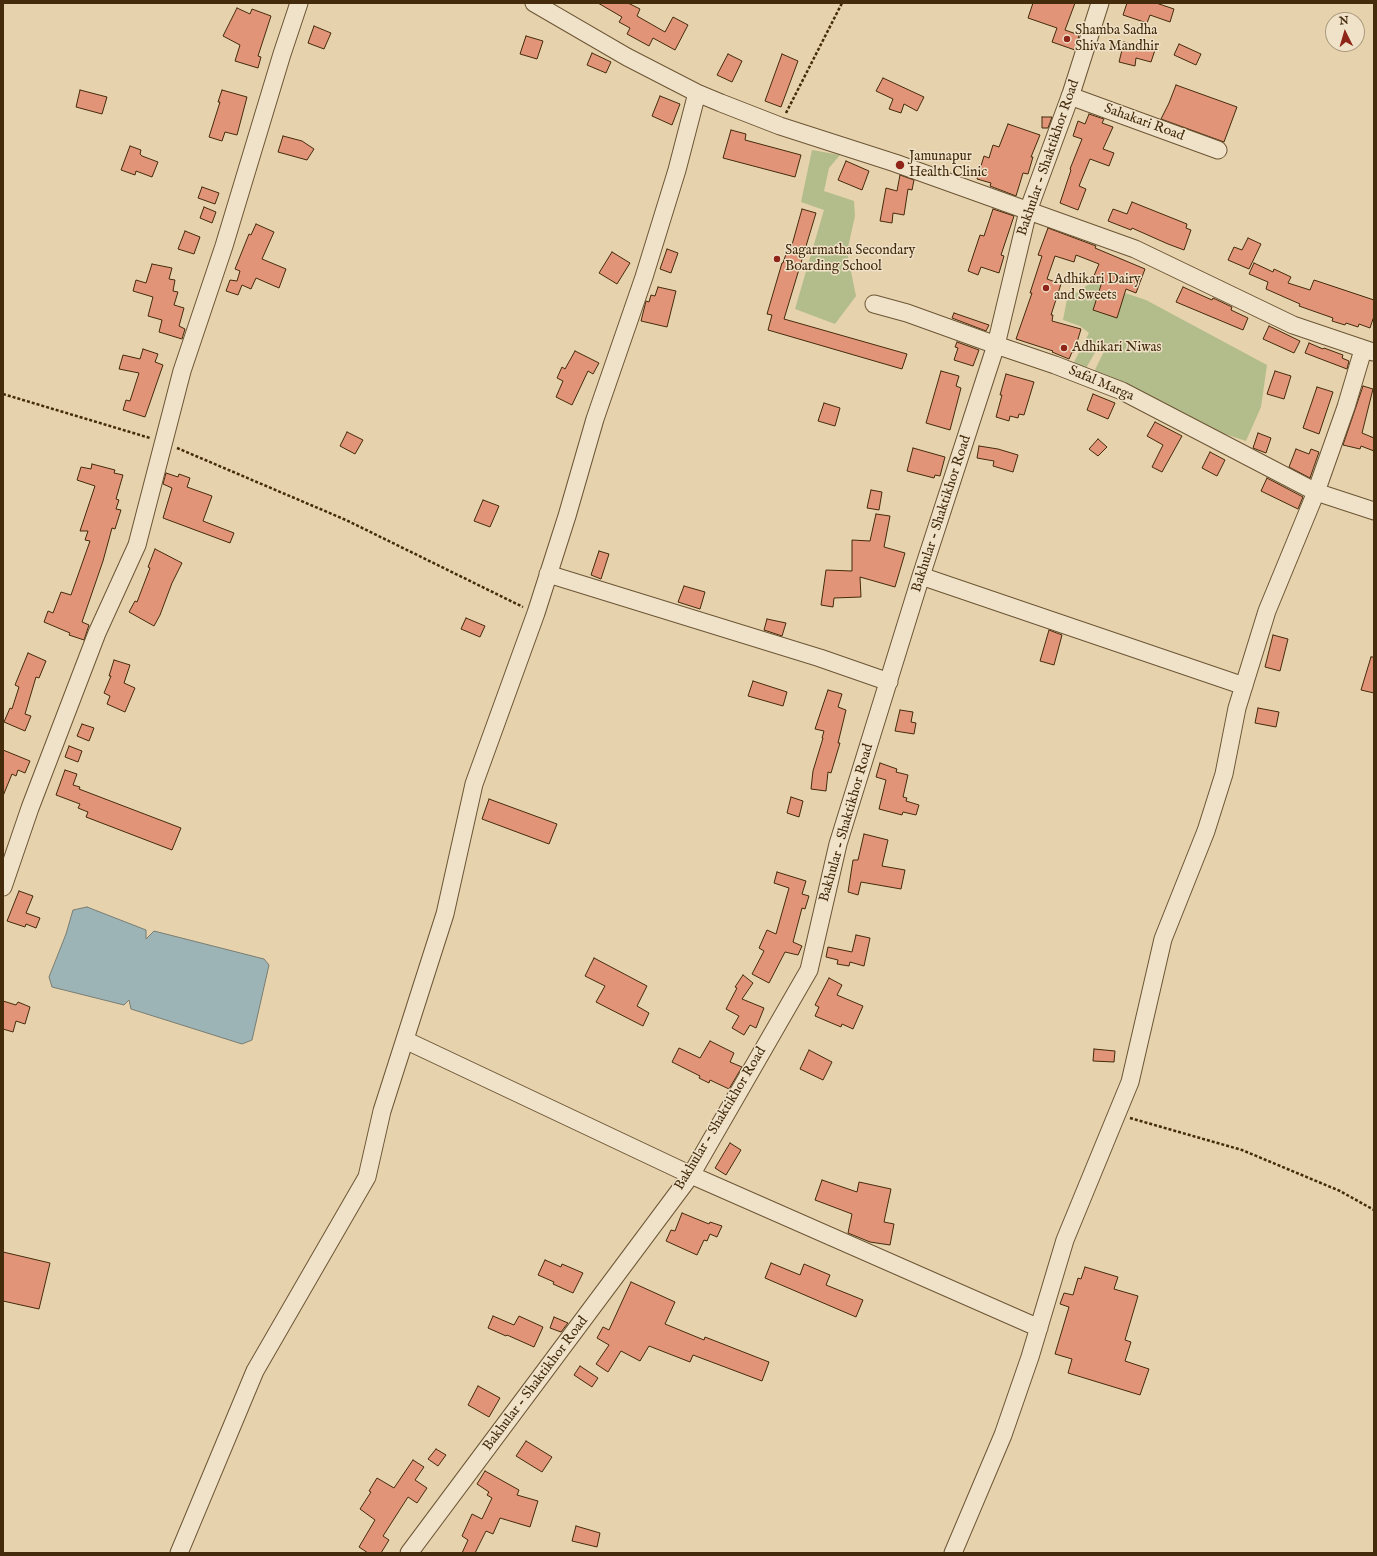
<!DOCTYPE html>
<style>
body{margin:0}
#map{position:relative;width:1377px;height:1556px;overflow:hidden;background:#e6d2ac;font-family:"IM FELL English",serif}
canvas{display:block}
.frame{position:absolute;inset:0;border:4px solid #442b0c;pointer-events:none}
.north{position:absolute;left:1325px;top:12px;width:40px;height:40px;box-sizing:border-box;background:#efe2c9;border:1px solid #ab997d;border-radius:50%;rotate:355deg;font-size:11px;font-weight:700;line-height:16px;text-align:center;color:#442b0c}
.north::after{content:'';display:block;margin:auto;width:14px;height:18px;background:#8f2418;clip-path:polygon(50% 0,100% 100%,50% 72%,0 100%)}
</style>
<div id="map">
<canvas width="1377" height="1556"></canvas>
<div class="frame"></div>
<div class="north">N</div>
</div>
<script>
const c = document.querySelector('canvas').getContext('2d');
c.lineJoin = 'round';
function fill(path, color) { c.fillStyle = color; c.fill(path, 'evenodd'); }
const toPath = rows => new Path2D(rows.map(r => 'M' + r).join(''));
function strokePath(path, color, width, dash) { c.strokeStyle = color; c.lineWidth = width; c.lineCap = dash ? 'butt' : 'round'; c.setLineDash(dash || []); c.stroke(path); }
function write(font, color, halo, rows, align = 'center') {
  c.font = font + ' "IM FELL English",serif'; c.lineWidth = 3; c.setLineDash([]); c.textBaseline = 'middle'; c.strokeStyle = halo; c.fillStyle = color; for (const [text, x, y, turn = 0] of rows) {
    c.save(); c.translate(x, y); c.rotate((+turn || 0) * Math.PI / 180); c.textAlign = isNaN(turn) ? turn : align; if (halo) c.strokeText(text, 0, 0); c.fillText(text, 0, 0); c.restore();
  }
}
fill(toPath([
 [812,150,840,155,829,168,824,191,854,201,855,216,847,252,856,296,835,324,795,309,824,210,801,202],
 [1092,282,1146,300,1267,365,1261,407,1246,441,1216,431,1143,392,1124,384,1093,374,1107,345,1101,342,1085,370,1073,364,1089,333,1080,326,1063,320,1067,299]
]), '#b3bd8b');
const water = toPath([
 [87,907,146,930,146,939,154,931,264,959,269,965,252,1040,242,1044,131,1009,129,1000,124,1005,52,987,49,977,66,934,73,910,87,907]
]);
fill(water, '#9cb4b6');
strokePath(water, '#797d72', 1);
const building = toPath([
 [598,3,628,3,640,9,637,16,665,32,673,17,688,25,675,50,653,38,649,46,627,34,630,28,619,22,622,17,598,3],
 [1033,3,1075,3,1065,30,1079,35,1075,50,1052,42,1057,28,1028,18,1033,3],
 [1127,3,1156,3,1174,9,1170,22,1150,15,1147,23,1123,15,1127,3],
 [237,8,250,14,252,9,271,16,258,56,261,57,258,68,235,61,240,45,223,36,237,8],
 [314,26,331,33,324,49,308,43,314,26],
 [526,36,543,41,537,59,520,54,526,36],
 [1124,42,1155,50,1151,62,1136,58,1135,66,1119,62,1124,42],
 [1179,44,1201,54,1196,65,1174,55,1179,44],
 [592,53,611,62,606,73,587,65,592,53],
 [728,54,742,61,732,82,717,75,728,54],
 [782,54,798,61,781,107,765,101,782,54],
 [883,78,924,97,917,111,904,104,901,113,889,109,893,99,876,91,883,78],
 [1176,85,1237,107,1224,142,1161,119,1169,103,1176,85],
 [80,90,107,97,102,114,76,107,80,90],
 [222,90,247,97,237,135,225,132,222,141,209,137,220,102,218,102,222,90],
 [660,96,680,104,672,125,652,116,660,96],
 [1089,114,1104,119,1102,123,1113,127,1103,149,1114,153,1109,166,1090,159,1079,186,1086,189,1078,210,1060,203,1071,170,1070,169,1082,139,1073,136,1078,121,1085,124,1089,114],
 [1042,117,1052,117,1048,128,1042,128,1042,117],
 [1008,124,1040,135,1031,157,1033,157,1028,174,1023,173,1016,196,990,186,991,183,977,179,984,156,989,158,993,145,999,147,1008,124],
 [731,130,746,134,745,140,801,155,795,177,723,158,731,130],
 [283,136,302,141,314,149,307,160,278,152,283,136],
 [130,146,141,150,140,154,142,156,158,162,152,177,136,171,135,175,121,170,130,146],
 [846,161,869,171,862,190,838,180,846,161],
 [900,175,914,180,912,190,908,189,904,215,893,213,892,223,880,221,886,188,897,191,900,175],
 [202,187,219,193,215,204,198,198,202,187],
 [1132,202,1187,224,1186,228,1191,230,1184,250,1168,244,1132,228,1131,230,1108,221,1113,209,1127,214,1132,202],
 [204,207,216,212,212,223,200,218,204,207],
 [802,209,816,213,784,319,907,354,902,369,768,330,772,315,767,314,782,263,783,263,787,251,790,252,802,209],
 [993,209,1014,216,1001,255,1004,256,999,273,981,267,978,275,968,271,980,235,984,236,993,209],
 [256,224,274,232,262,259,286,269,279,288,256,278,251,289,242,285,238,295,226,291,230,280,237,281,240,271,235,269,249,234,251,235,256,224],
 [1048,228,1096,246,1095,248,1145,269,1136,293,1126,289,1117,318,1093,310,1102,282,1093,278,1099,264,1076,255,1074,262,1055,256,1047,279,1061,284,1051,315,1053,315,1052,321,1081,329,1074,352,1072,352,1069,359,1052,352,1053,351,1016,339,1032,293,1030,293,1042,256,1038,255,1048,228],
 [185,231,200,237,194,254,178,249,185,231],
 [1248,238,1261,244,1249,269,1228,260,1234,247,1242,250,1248,238],
 [667,249,678,253,671,273,660,269,667,249],
 [612,252,630,263,617,284,599,273,612,252],
 [1254,263,1273,272,1274,269,1291,277,1288,283,1310,290,1314,280,1374,300,1374,316,1370,328,1359,324,1358,327,1346,323,1345,325,1332,321,1333,318,1299,306,1300,304,1266,289,1268,282,1249,274,1254,263],
 [152,264,172,268,169,279,175,280,173,291,178,292,174,305,184,308,179,326,185,329,182,339,159,332,162,320,148,316,153,297,133,291,136,280,146,283,152,264],
 [658,287,676,291,667,327,641,321,646,301,649,302,651,295,655,296,658,287],
 [1183,287,1212,300,1213,298,1232,307,1231,310,1248,318,1243,330,1176,302,1183,287],
 [954,313,989,325,986,331,952,318,954,313],
 [1269,326,1300,341,1294,353,1263,339,1269,326],
 [957,342,979,350,973,366,954,360,958,348,955,347,957,342],
 [1309,343,1323,349,1324,348,1343,355,1342,358,1349,361,1347,369,1305,353,1309,343],
 [143,349,158,354,155,362,163,365,145,417,123,410,126,400,130,401,139,373,119,369,123,355,140,359,143,349],
 [575,351,599,363,593,374,588,371,572,405,556,397,563,381,557,378,562,367,565,369,575,351],
 [941,371,959,376,956,386,961,388,950,430,926,423,941,371],
 [1275,371,1291,376,1284,399,1267,394,1275,371],
 [1006,374,1034,382,1024,415,1019,414,1018,418,1010,416,1009,421,996,417,1002,395,1000,395,1006,374],
 [1363,386,1373,389,1362,433,1374,438,1374,451,1361,446,1360,449,1343,445,1363,386],
 [1317,387,1333,392,1319,434,1303,428,1317,387],
 [1093,394,1115,403,1108,419,1087,410,1093,394],
 [824,403,840,408,835,426,818,421,824,403],
 [1155,422,1182,436,1162,472,1152,467,1163,445,1147,436,1155,422],
 [347,432,363,440,355,454,340,446,347,432],
 [1258,433,1271,438,1266,453,1253,448,1258,433],
 [1098,439,1107,447,1098,456,1089,449,1098,439],
 [979,446,998,449,1018,455,1013,472,993,466,994,461,977,458,979,446],
 [913,448,945,457,940,476,935,475,934,478,907,471,913,448],
 [1296,449,1309,454,1311,449,1319,452,1310,478,1289,467,1296,449],
 [1210,452,1225,460,1217,476,1202,468,1210,452],
 [92,464,115,470,114,473,123,475,116,499,119,500,116,509,121,510,115,529,112,528,103,561,82,622,89,625,84,640,69,635,70,633,44,622,48,611,53,613,61,592,71,595,90,541,85,540,88,531,80,531,95,486,77,480,81,467,91,469,92,464],
 [166,473,178,477,179,474,190,478,187,487,212,496,203,521,234,533,230,543,163,518,172,488,163,484,166,473],
 [1267,478,1303,497,1298,509,1261,491,1267,478],
 [871,490,882,492,879,510,867,508,871,490],
 [483,500,499,506,490,527,474,521,483,500],
 [876,514,890,516,884,547,905,553,895,587,860,577,861,597,834,598,833,607,821,605,826,570,852,571,852,540,870,541,876,514],
 [155,549,182,563,172,583,160,615,154,626,129,612,135,601,137,602,150,568,148,567,155,549],
 [599,551,609,554,601,579,591,575,599,551],
 [684,586,705,592,700,609,678,602,684,586],
 [466,618,485,626,480,637,461,629,466,618],
 [767,619,786,623,782,636,764,630,767,619],
 [1049,630,1062,635,1054,665,1040,661,1049,630],
 [1273,635,1288,639,1280,671,1265,667,1273,635],
 [28,653,46,661,39,678,36,677,25,714,31,716,25,731,4,722,10,708,12,709,19,687,15,685,28,653],
 [1371,657,1374,657,1374,693,1361,690,1371,657],
 [114,660,130,665,124,683,135,688,125,712,107,704,110,696,104,693,111,676,109,676,114,660],
 [753,681,787,692,783,706,748,696,753,681],
 [828,690,842,694,838,707,846,710,838,743,840,743,831,773,828,772,826,791,811,789,813,771,823,738,822,738,824,731,815,729,828,690],
 [1258,708,1279,712,1276,727,1255,723,1258,708],
 [900,710,913,712,911,722,916,723,914,734,895,731,900,710],
 [82,724,94,728,89,741,77,736,82,724],
 [69,746,82,751,78,762,65,757,69,746],
 [3,750,30,761,25,773,18,770,16,776,12,774,3,796,3,750],
 [880,763,897,769,896,772,908,775,903,797,907,798,906,801,919,805,916,815,903,812,902,815,879,809,886,780,876,777,880,763],
 [65,770,77,774,73,785,80,787,79,789,181,828,172,850,86,817,88,812,78,808,80,804,56,795,65,770],
 [791,797,803,801,799,817,787,813,791,797],
 [489,799,557,824,549,844,482,819,489,799],
 [864,834,888,840,882,866,905,870,901,889,861,882,858,895,848,892,853,860,858,860,864,834],
 [777,872,806,881,802,894,809,896,805,909,802,908,793,942,802,946,798,955,785,952,769,983,752,974,764,951,759,948,767,930,776,934,789,888,774,883,777,872],
 [19,891,33,896,26,913,40,918,36,928,26,924,25,927,7,921,19,891],
 [856,935,870,938,864,966,850,962,849,966,837,964,838,960,826,957,828,947,852,952,856,935],
 [594,958,647,986,637,1006,649,1013,643,1026,596,1002,605,986,585,976,594,958],
 [743,975,753,983,742,999,764,1008,756,1028,750,1025,744,1035,732,1028,739,1016,726,1009,737,988,735,987,743,975],
 [829,978,842,985,837,995,863,1006,853,1029,842,1024,841,1027,815,1016,819,1007,815,1005,829,978],
 [3,1001,16,1005,18,1002,30,1007,25,1024,16,1021,13,1032,3,1029,3,1001],
 [710,1041,734,1053,730,1062,742,1067,729,1089,710,1080,709,1083,699,1078,700,1076,672,1062,679,1048,700,1058,710,1041],
 [1094,1049,1115,1051,1114,1062,1093,1061,1094,1049],
 [809,1050,832,1062,823,1080,800,1069,809,1050],
 [730,1143,741,1150,726,1175,715,1168,730,1143],
 [822,1180,857,1192,859,1182,891,1189,884,1222,894,1224,890,1245,870,1242,848,1233,852,1214,815,1200,822,1180],
 [682,1213,709,1224,710,1222,722,1226,717,1237,710,1234,707,1241,704,1240,697,1255,666,1241,671,1230,675,1231,682,1213],
 [3,1252,50,1263,39,1309,3,1301,3,1252],
 [545,1260,561,1267,562,1264,583,1273,573,1293,553,1284,554,1282,538,1275,545,1260],
 [771,1263,800,1275,804,1264,830,1275,826,1285,863,1300,856,1317,765,1278,771,1263],
 [1085,1267,1118,1277,1114,1289,1138,1296,1125,1340,1131,1342,1125,1361,1149,1369,1140,1395,1068,1373,1072,1359,1055,1354,1069,1307,1060,1304,1064,1293,1073,1295,1078,1278,1081,1279,1085,1267],
 [631,1282,675,1302,665,1324,704,1340,705,1337,769,1362,762,1381,693,1355,690,1362,649,1346,640,1361,621,1351,608,1372,596,1364,609,1345,597,1338,603,1327,609,1330,631,1282],
 [493,1316,514,1325,519,1316,543,1327,534,1347,507,1335,506,1336,488,1328,493,1316],
 [554,1317,568,1323,561,1332,550,1328,554,1317],
 [580,1366,598,1378,592,1387,574,1375,580,1366],
 [478,1386,500,1398,489,1417,468,1405,478,1386],
 [526,1441,552,1457,542,1472,516,1456,526,1441],
 [436,1449,446,1455,438,1466,428,1459,436,1449],
 [413,1460,424,1467,415,1480,427,1488,417,1503,408,1497,383,1536,389,1540,381,1553,368,1553,359,1547,375,1520,360,1509,371,1492,369,1491,377,1478,394,1488,413,1460],
 [485,1471,519,1490,517,1495,538,1501,530,1527,500,1518,493,1534,486,1531,475,1553,462,1553,468,1540,462,1536,472,1514,482,1519,492,1498,487,1495,489,1492,477,1484,485,1471],
 [576,1526,600,1533,597,1547,572,1541,576,1526]
]);
fill(building, '#e19478');
strokePath(building, '#442b0c', 1);
const minor = toPath([
 [534,3,627,57,697,93,721,103,780,126,895,163,1135,249,1293,325,1373,352],
 [1070,96,1218,150],
 [874,304,907,313,996,345,1055,365,1122,391,1316,492,1374,511],
 [548,574,820,658,889,682],
 [921,576,1244,686],
 [3,887,30,808,97,633,137,545,182,371,224,246,282,54,299,3],
 [405,1040,691,1175,1039,1328],
 [179,1553,255,1371,367,1177,382,1111,445,914,474,784,536,613,567,516,595,419,644,277,677,170,697,93],
 [409,1553,691,1175,809,970,838,844,921,576,996,345,1028,211,1071,94,1100,3],
 [953,1553,1003,1435,1030,1357,1065,1240,1130,1082,1163,939,1206,831,1224,774,1237,708,1267,611,1316,492,1346,407,1363,350]
]);
strokePath(minor, '#6c5534', 19);
strokePath(toPath([
 [786,113,842,3],
 [3,394,150,438],
 [177,448,346,520,523,607],
 [1130,1118,1242,1150,1340,1191,1374,1210]
]), '#442b0c', 2.5, [3, 2]);
strokePath(minor, '#efe2c9', 17);
for (const [x, y, r, color] of [
 [1067,39,4,"#8f2418"],
 [900,165,5,"#8f2418"],
 [777,259,4,"#8f2418"],
 [1046,288,4,"#8f2418"],
 [1064,348,4,"#8f2418"]
]) { const dot = new Path2D(); dot.arc(x, y, r, 0, 2 * Math.PI); c.fillStyle = color; c.fill(dot); strokePath(dot, '#efe2c9', 1.5); }
write('14px', '#442b0c', '#efe2c9', [
 ["Shamba Sadha",1075,31],
 ["Shiva Mandhir",1075,47],
 ["Jamunapur",909,157],
 ["Health Clinic",909,173],
 ["Sagarmatha Secondary",785,251],
 ["Boarding School",785,267],
 ["Adhikari Dairy",1054,280],
 ["and Sweets",1054,296],
 ["Adhikari Niwas",1072,348]
], 'left');
write('14px', '#442b0c', '#efe2c9', [
 ["Sahakari Road",1144,123,20],
 ["Bakhular - Shaktikhor Road",1049,158,-71],
 ["Safal Marga",1101,384,23],
 ["Bakhular - Shaktikhor Road",942,514,-72],
 ["Bakhular - Shaktikhor Road",847,823,-74],
 ["Bakhular - Shaktikhor Road",721,1119,-59],
 ["Bakhular - Shaktikhor Road",536,1384,-53]
]);
</script>
